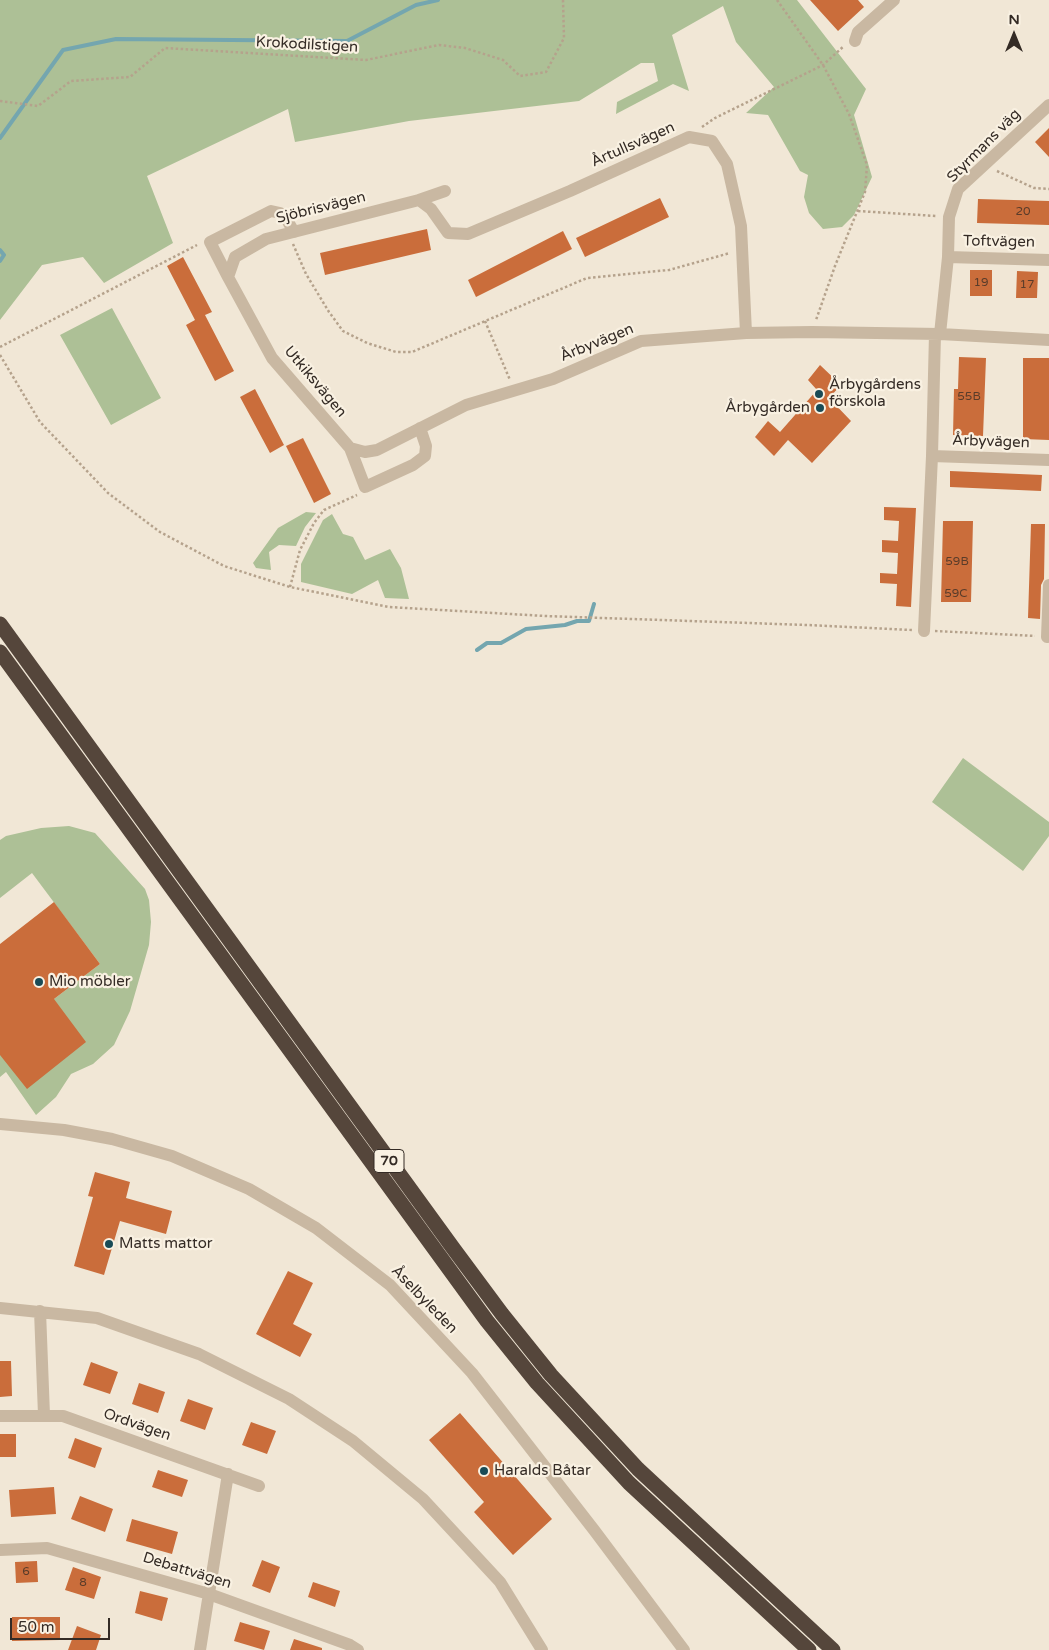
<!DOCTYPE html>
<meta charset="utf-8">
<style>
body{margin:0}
#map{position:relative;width:1049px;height:1650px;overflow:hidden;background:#f1e7d6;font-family:"Varela Round",sans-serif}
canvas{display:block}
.north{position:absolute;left:989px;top:10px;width:50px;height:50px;-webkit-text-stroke:4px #f9f1e2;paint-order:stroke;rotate:0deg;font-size:14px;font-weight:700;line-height:20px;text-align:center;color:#342b25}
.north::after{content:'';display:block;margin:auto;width:18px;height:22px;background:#342b25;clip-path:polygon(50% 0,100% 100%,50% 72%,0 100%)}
.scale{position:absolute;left:10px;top:1618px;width:100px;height:22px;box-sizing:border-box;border:2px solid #342b25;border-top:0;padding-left:6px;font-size:15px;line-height:18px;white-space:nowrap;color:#342b25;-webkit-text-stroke:4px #f9f1e2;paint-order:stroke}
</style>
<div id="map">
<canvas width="1049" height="1650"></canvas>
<div class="north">N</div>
<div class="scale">50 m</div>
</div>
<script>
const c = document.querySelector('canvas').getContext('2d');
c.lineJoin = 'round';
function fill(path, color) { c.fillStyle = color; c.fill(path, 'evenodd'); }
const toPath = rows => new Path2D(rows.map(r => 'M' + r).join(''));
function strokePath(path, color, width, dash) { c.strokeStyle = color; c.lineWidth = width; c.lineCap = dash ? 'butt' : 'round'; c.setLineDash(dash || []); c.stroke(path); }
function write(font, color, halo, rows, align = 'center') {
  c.font = font + ' "Varela Round",sans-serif'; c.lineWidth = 4.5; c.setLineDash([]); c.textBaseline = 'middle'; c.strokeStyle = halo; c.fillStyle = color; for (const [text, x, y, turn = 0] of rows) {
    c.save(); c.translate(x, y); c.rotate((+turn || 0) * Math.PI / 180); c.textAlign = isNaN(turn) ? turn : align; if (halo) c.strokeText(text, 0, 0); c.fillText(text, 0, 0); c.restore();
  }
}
fill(toPath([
 [0,0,797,0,866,89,854,115,872,177,854,215,842,227,823,229,809,213,804,197,808,175,800,171,768,115,746,113,774,87,736,42,723,6,672,35,689,91,673,84,616,114,617,102,658,81,654,63,641,63,579,101,409,121,295,142,288,109,147,176,173,243,104,283,83,257,42,265,0,320],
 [112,308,161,398,111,425,60,335],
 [306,512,316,513,305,527,296,546,279,545,269,552,271,570,256,568,253,563,278,528],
 [332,514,343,534,353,537,365,560,390,549,401,568,409,599,385,598,378,580,352,594,301,582,301,564,323,520],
 [963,758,1049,822,1049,836,1023,871,932,802],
 [69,826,95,833,145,889,149,900,151,922,149,945,130,1011,114,1045,93,1064,71,1074,56,1097,36,1115,6,1072,0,1077,0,1055,54,999,100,964,32,873,0,898,0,840,6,836,41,828]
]), '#adc096');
strokePath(toPath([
 [0,138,63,50,116,39,347,41,416,5,438,0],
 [0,250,4,255,0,261],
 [477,650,487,643,501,643,526,629,565,625,577,621,589,621,594,604]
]), '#74a6af', 4);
fill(toPath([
 [810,0,858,0,864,7,838,31],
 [1049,128,1049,157,1035,142],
 [660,198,669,217,585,257,576,238],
 [978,199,1049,201,1049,225,977,223],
 [427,229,431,250,325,275,320,253],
 [563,231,572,249,476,297,468,280],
 [183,257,212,312,205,315,234,371,215,381,186,325,195,320,167,266],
 [970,270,992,270,992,296,970,296],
 [1017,271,1038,272,1037,298,1016,298],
 [959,357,986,358,983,436,953,435,954,389,958,389],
 [1023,358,1049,358,1049,440,1023,439],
 [820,365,841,385,829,398,851,421,812,463,788,440,774,456,755,437,768,421,780,432,817,390,808,380],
 [255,389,284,445,270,453,240,397],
 [303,438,331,494,314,503,286,446],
 [950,471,1042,475,1041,491,950,487],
 [884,507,916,508,911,607,896,606,897,584,880,583,880,573,897,574,898,553,882,552,882,540,898,541,899,521,884,520],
 [943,521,973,521,971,602,941,602],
 [1031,524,1045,524,1044,579,1041,585,1040,619,1028,618],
 [54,902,100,964,54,999,86,1042,27,1089,0,1055,0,944],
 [95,1172,130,1182,126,1198,172,1211,166,1234,120,1221,104,1275,74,1266,93,1197,88,1196],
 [288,1271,313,1283,293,1324,312,1334,300,1357,256,1334],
 [0,1361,11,1361,12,1396,0,1397],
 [91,1362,118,1372,110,1394,83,1385],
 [139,1383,165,1392,158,1413,132,1404],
 [188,1399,213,1408,205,1430,180,1421],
 [460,1413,552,1519,513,1555,474,1512,484,1502,429,1440],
 [251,1422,276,1431,267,1454,242,1445],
 [0,1434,16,1434,16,1457,0,1457],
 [75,1438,102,1448,95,1468,68,1458],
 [158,1470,188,1480,182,1497,152,1487],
 [54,1487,56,1514,11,1517,9,1490],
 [80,1496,113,1509,105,1532,71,1519],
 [132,1519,178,1532,172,1554,126,1541],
 [262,1560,280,1567,270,1593,252,1586],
 [37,1561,38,1582,16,1583,15,1562],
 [73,1567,101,1577,94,1599,65,1590],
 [313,1582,340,1591,335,1607,308,1597],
 [140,1591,168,1598,162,1621,135,1613],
 [12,1617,60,1617,60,1640,12,1641],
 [240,1622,270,1631,264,1650,234,1641],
 [77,1626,101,1635,96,1650,68,1650],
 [294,1639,322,1648,322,1650,290,1650]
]), '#ca6d3b');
strokePath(toPath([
 [777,0,823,65,849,114,867,165,865,192,835,266,816,320],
 [0,101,38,106,71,81,130,77,165,48,366,60,439,45,465,48,503,60,520,76,546,72,564,38,563,0],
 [702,127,715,118,823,65,844,46],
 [997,171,1034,188,1049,189],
 [858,211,936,216],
 [293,244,306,274,329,312,343,331,367,343,396,352,412,352,587,278,669,270,730,253],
 [485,321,510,380],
 [0,347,197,245],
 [0,355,40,422,108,493,160,532,224,566,290,587,389,607,545,616,807,625,912,630],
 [290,587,300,550,314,523,324,510,357,495],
 [935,631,1035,636]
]), '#b5a28c', 2.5, [2.5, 2.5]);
strokePath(toPath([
 [855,41,858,32,894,0],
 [419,200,445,191],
 [948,257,1049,260],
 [228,277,210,242,271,211,280,213,287,220,294,232],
 [746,333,741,226,727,164,712,141,689,137,570,191,468,234,448,233,431,209,419,200,266,239,235,257,228,277,272,358,350,448,365,452,377,450,466,405,553,379,641,341,746,333,812,332,940,334,1049,340],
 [940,334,948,257,949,217,958,189,1049,105],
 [350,448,365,487,413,465,425,456,426,446,420,428],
 [932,456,1049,460],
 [924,631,932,456,935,334],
 [1047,637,1049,585],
 [0,1124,64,1130,112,1139,172,1156,249,1189,316,1228,390,1285,472,1373,594,1530,684,1650],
 [0,1308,97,1318,199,1354,289,1399,353,1441,423,1499,500,1582,542,1650],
 [40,1311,44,1415],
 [0,1416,63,1416,259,1486],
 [0,1550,47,1548,209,1594,350,1645,358,1650],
 [200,1650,228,1474]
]), '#c9b8a2', 12);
strokePath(toPath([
 [0,624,453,1248,502,1314,551,1375,638,1469,833,1650],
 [0,652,487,1321,537,1383,629,1483,809,1650]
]), '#55463b', 15);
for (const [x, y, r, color] of [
 [819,394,5,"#194b56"],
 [820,408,5,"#194b56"],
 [39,982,5,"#194b56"],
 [109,1244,5,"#194b56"],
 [484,1471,5,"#194b56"]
]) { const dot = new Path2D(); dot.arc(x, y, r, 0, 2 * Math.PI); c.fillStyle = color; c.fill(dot); strokePath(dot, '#f9f1e2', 2); }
write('12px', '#5a3c2a', null, [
 ["20",1023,212],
 ["19",981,283],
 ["17",1027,285],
 ["55B",969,397],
 ["59B",957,562],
 ["59C",956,594],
 ["6",26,1572],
 ["8",83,1583]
]);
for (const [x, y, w] of [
 [389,1161,30]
]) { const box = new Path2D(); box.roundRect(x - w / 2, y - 11.5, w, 23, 4); c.fillStyle = '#f9f1e2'; c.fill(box); strokePath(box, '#342b25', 1); }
write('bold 14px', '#342b25', null, [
 ["70",389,1161]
]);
write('15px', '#342b25', '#f9f1e2', [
 ["Krokodilstigen",307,45,3],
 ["Årtullsvägen",633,145,-24],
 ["Styrmans väg",984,146,-45],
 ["Sjöbrisvägen",321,208,-14],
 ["Toftvägen",999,242,1],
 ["Årbyvägen",597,343,-22],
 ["Utkiksvägen",315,382,50],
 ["Årbyvägen",991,442,2],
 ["Åselbyleden",424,1300,46],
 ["Ordvägen",137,1425,19],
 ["Debattvägen",187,1571,17]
]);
write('15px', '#342b25', '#f9f1e2', [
 ["Årbygårdens",829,385],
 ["förskola",829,402],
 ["Årbygården",810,408,"right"],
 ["Mio möbler",49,982],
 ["Matts mattor",119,1244],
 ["Haralds Båtar",494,1471]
], 'left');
</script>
